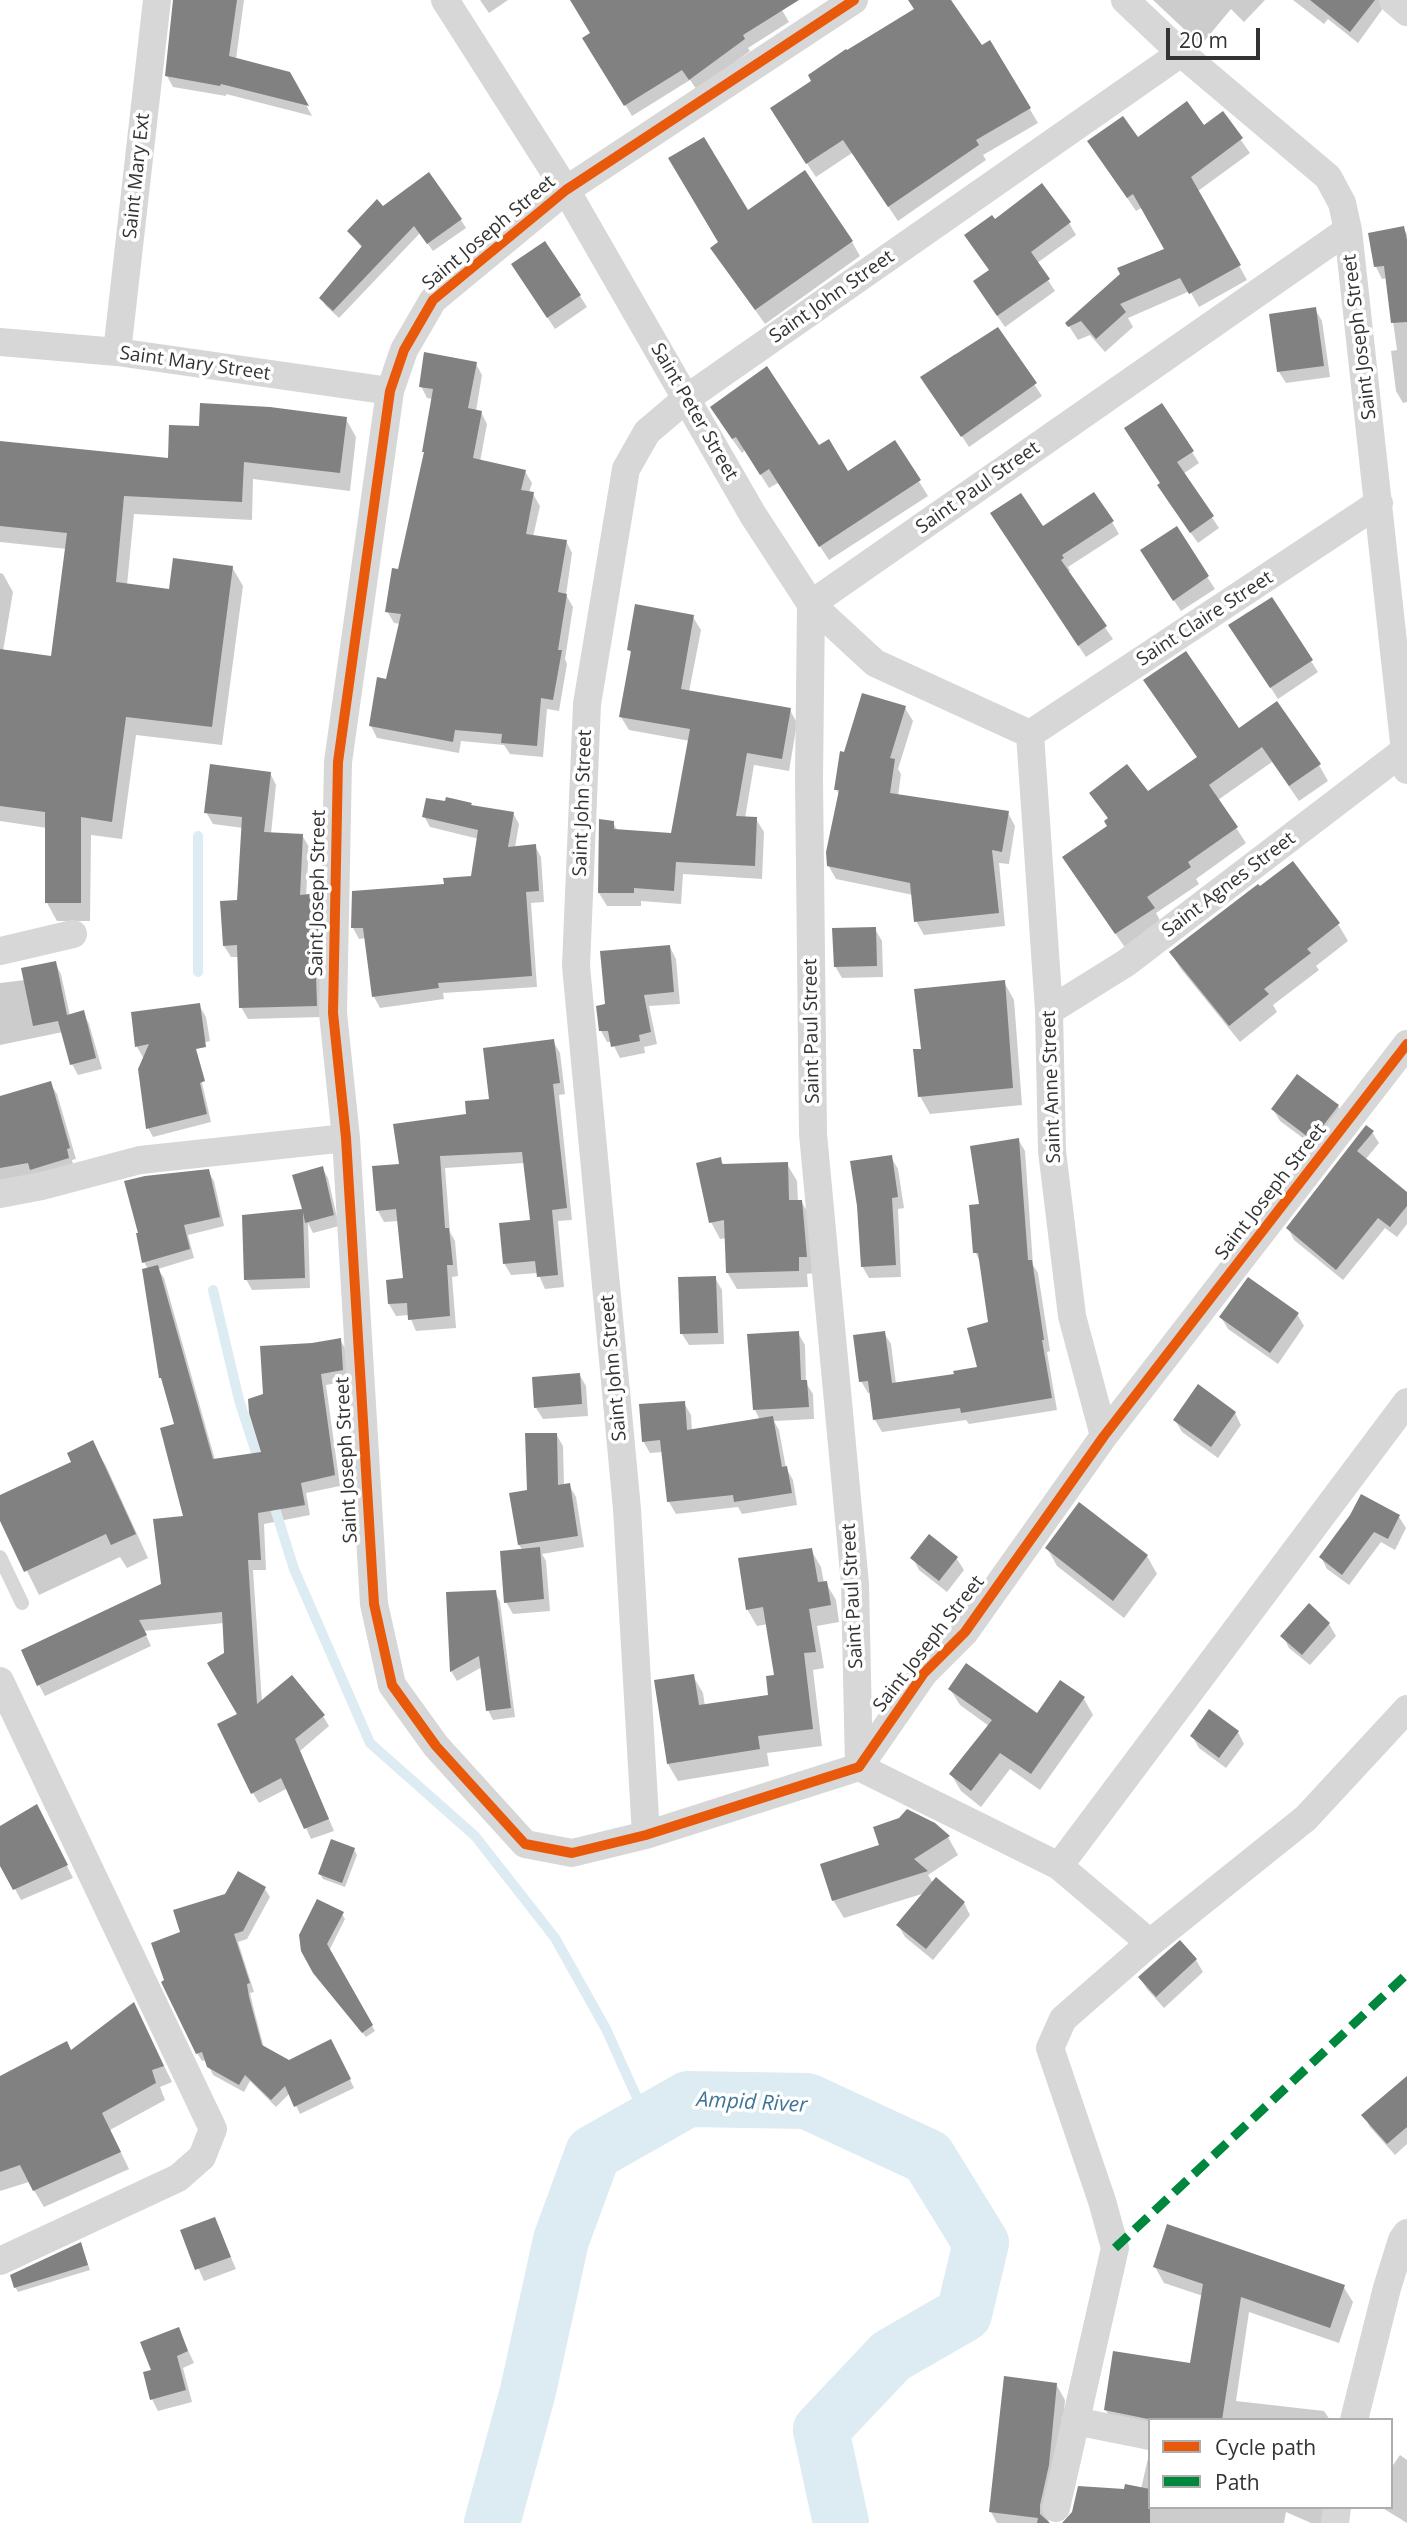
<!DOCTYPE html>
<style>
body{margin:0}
#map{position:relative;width:1407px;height:2523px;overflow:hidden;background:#fff;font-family:"Open Sans",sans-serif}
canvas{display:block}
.legend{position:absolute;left:1148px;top:2418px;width:245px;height:91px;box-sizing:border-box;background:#fff;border:2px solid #adadad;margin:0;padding:9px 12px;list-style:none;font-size:21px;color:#333}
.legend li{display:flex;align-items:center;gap:14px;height:35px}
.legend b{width:35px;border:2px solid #adadad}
.scale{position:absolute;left:1166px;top:28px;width:94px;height:32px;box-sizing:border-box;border:4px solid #333;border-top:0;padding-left:9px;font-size:21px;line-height:24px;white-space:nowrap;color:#333;-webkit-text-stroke:5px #fff;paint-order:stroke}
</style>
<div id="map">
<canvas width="1407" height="2523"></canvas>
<ul class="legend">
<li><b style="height:9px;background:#e8590c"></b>Cycle path</li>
<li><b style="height:9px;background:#00873e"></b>Path</li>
</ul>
<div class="scale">20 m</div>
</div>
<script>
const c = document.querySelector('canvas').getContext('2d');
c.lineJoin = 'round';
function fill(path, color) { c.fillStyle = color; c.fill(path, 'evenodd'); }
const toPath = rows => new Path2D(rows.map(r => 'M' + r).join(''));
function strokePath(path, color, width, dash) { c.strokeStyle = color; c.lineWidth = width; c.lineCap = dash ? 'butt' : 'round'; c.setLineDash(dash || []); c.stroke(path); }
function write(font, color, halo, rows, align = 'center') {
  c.font = font + ' "Open Sans",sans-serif'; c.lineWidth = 7; c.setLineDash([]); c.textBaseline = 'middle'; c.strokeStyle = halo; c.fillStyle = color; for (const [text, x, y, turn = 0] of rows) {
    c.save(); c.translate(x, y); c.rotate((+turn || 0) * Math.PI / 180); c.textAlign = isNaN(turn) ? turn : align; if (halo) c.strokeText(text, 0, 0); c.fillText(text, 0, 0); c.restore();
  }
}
fill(toPath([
 [175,0,244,0,236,59,289,73,312,116,226,94,226,96,173,87,167,76],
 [480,0,508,0,489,13],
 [571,0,776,0,789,22,748,48,750,51,697,90,690,80,632,116,585,38,592,34],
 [921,0,949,0,981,48,990,42,1038,123,983,155,986,160,898,221,852,153,816,177,780,123,916,10],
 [1153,0,1265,0,1244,22,1231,9,1201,45],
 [1293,0,1389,0,1358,43,1328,19,1324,24],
 [1222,113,1250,153,1198,191,1247,280,1199,307,1190,291,1128,318,1133,327,1105,352,1090,335,1078,340,1067,323,1166,250,1143,207,1136,211,1098,155,1137,140,1204,127],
 [383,208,461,220,466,228,433,251,420,233,339,318,326,306,321,298,362,248,349,231],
 [748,213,852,242,860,256,765,324,712,249],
 [995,221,1069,223,1076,235,1037,263,1055,291,1005,327,982,294,990,271],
 [1403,228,1407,234,1407,402,1403,403,1396,391,1391,351,1397,350,1387,278,1382,279,1376,267],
 [520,276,580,296,587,307,555,329],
 [1315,309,1322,321,1330,377,1286,383,1279,372],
 [997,329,1042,396,969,447,923,377,955,354,957,357],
 [476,364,482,375,476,411,481,412,487,424,480,462,525,471,532,483,529,493,533,494,540,506,533,537,566,541,572,553,566,595,573,607,565,659,567,664,559,711,547,709,543,757,510,754,504,745,461,741,459,753,377,738,371,726,388,681,401,624,394,623,387,611,400,571,426,455,433,399,427,398,421,386],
 [346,419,356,437,350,491,253,479,252,520,134,514,127,585,171,591,232,567,243,586,222,745,136,735,122,839,91,835,90,921,57,921,47,903,47,828,0,821,0,573,3,574,13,592,3,651,53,658,67,549,0,542,0,443,169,460,200,428],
 [720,422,818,448,848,473,895,443,928,496,829,560,778,483,769,488,745,450,742,453],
 [1133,440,1192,452,1199,463,1183,474,1219,528,1198,543,1166,498,1162,484],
 [1112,522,1119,534,1068,567,1070,571,1067,572,1113,639,1086,657,999,525,1042,528],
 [1176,529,1215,589,1181,611,1149,563],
 [693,617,701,630,689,692,790,710,797,723,789,771,754,765,745,818,756,819,764,832,762,879,683,874,681,904,641,901,641,906,607,906,599,893,613,823,618,831,672,835,690,741,629,730,621,717,632,655,629,649],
 [1238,637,1311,661,1318,672,1278,699],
 [905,708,913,721,898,769,901,774,898,796,1008,813,1015,826,1009,864,999,863,1005,926,924,935,916,921,913,895,836,879,828,865,840,796,836,789,846,754],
 [1238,730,1319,765,1328,781,1299,801,1272,762,1218,800,1246,843,1196,879,1199,884,1156,913,1162,924,1126,949,1074,873,1109,826,1109,820,1091,793,1147,794],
 [270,773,276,785,271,834,302,835,309,847,306,896,318,895,325,907,322,1017,248,1019,241,1007,239,957,231,957,224,946,239,902,243,828,213,824,206,812],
 [472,807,513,813,519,824,515,848,535,846,541,857,544,902,531,903,537,987,443,993,444,999,380,1008,374,997,366,938,359,939,353,928,446,886,473,877,479,839,430,827,424,816],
 [1338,924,1348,941,1316,966,1319,970,1273,1005,1277,1012,1240,1042,1181,969,1171,953],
 [875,929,882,941,883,977,842,978,835,966],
 [670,947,676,959,680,1004,649,1006,657,1044,644,1047,645,1053,620,1058,612,1042,607,1042,601,1031,607,1005],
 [55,963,61,974,70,1016,83,1012,89,1024,102,1069,78,1075,72,1064,63,1032,0,1045,0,983,25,980],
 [1004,982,1014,1000,1022,1105,930,1114,920,1096,922,1050],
 [199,1005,206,1017,210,1041,144,1059,137,1047,133,1014],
 [553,1041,560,1053,565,1094,559,1095,572,1220,558,1221,564,1287,545,1289,538,1273,511,1275,504,1263,532,1222,525,1163,445,1168,450,1232,455,1241,458,1276,452,1277,456,1328,416,1331,409,1315,396,1316,389,1304,404,1280,399,1221,384,1222,378,1211,400,1165,491,1101],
 [197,1074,202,1083,211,1122,153,1137,148,1128],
 [50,1083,57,1094,76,1159,72,1160,74,1170,0,1180,0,1097],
 [1338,1106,1344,1118,1319,1150,1280,1121,1273,1109],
 [1372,1132,1379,1143,1365,1160,1407,1194,1407,1224,1397,1237,1385,1228,1343,1280,1294,1240,1288,1228],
 [1018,1139,1025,1151,1033,1265,1038,1273,1050,1351,1047,1352,1057,1410,969,1424,966,1420,882,1432,875,1420,871,1392,868,1393,861,1381,884,1333,891,1344,896,1384,956,1376,979,1368,990,1323,981,1263,975,1252,981,1206],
 [891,1157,898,1169,904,1208,898,1209,901,1277,869,1278,862,1266],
 [720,1159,724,1165,787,1164,797,1181,798,1202,801,1201,811,1218,815,1273,807,1274,808,1287,737,1289,727,1272,726,1238,720,1239,711,1222],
 [322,1168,328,1178,339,1226,313,1233,308,1223,310,1288,252,1290,246,1279,304,1211],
 [208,1171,214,1181,224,1226,188,1235,194,1258,158,1269,164,1278,215,1460,264,1453,265,1396,312,1345,340,1340,347,1351,348,1381,326,1385,340,1486,306,1493,310,1515,264,1524,266,1570,253,1570,262,1702,323,1716,329,1726,300,1751,334,1831,311,1839,288,1788,259,1803,253,1793,226,1654,224,1623,144,1631,151,1646,45,1696,39,1685,163,1585,186,1517,176,1425,165,1385,161,1378,148,1269,144,1262],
 [715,1278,722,1290,724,1344,689,1345,682,1334],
 [1297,1314,1304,1326,1278,1364,1228,1329,1221,1317],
 [798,1333,805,1345,806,1383,813,1394,814,1419,774,1421,779,1430,786,1468,793,1480,797,1505,742,1514,738,1507,676,1514,669,1502,663,1452,650,1453,643,1441,684,1403,691,1415,692,1431,760,1420,755,1410],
 [579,1374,586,1386,588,1416,543,1419,536,1408],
 [1235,1413,1241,1425,1218,1458,1182,1432,1175,1420],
 [556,1434,563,1446,564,1486,569,1485,576,1497,584,1547,542,1554,546,1561,550,1611,513,1614,506,1602,523,1551,519,1545],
 [92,1443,106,1466,148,1558,127,1568,120,1557,39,1595,0,1517,0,1497,74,1463],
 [1080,1504,1147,1556,1157,1574,1124,1618,1057,1566,1047,1548],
 [1399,1517,1406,1528,1395,1550,1381,1542,1349,1585,1327,1569,1321,1557],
 [930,1536,957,1559,964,1570,947,1592,919,1570,913,1558],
 [811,1550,821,1567,824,1583,826,1583,836,1600,839,1622,817,1626,824,1668,813,1670,822,1746,767,1753,769,1766,678,1781,668,1764,693,1676,703,1693,705,1706,770,1697,776,1677,768,1624,757,1626,747,1609],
 [495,1592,500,1602,515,1717,493,1720,488,1710,482,1667,457,1681,451,1671,448,1594],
 [1329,1624,1336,1636,1310,1665,1289,1648,1283,1636],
 [950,1689,1037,1715,1084,1699,1093,1715,1040,1790,1010,1769,981,1807,961,1791,951,1774,989,1726,960,1705],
 [1238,1732,1244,1744,1226,1768,1199,1748,1192,1736],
 [43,1818,73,1878,21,1900,0,1862,0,1828],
 [934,1825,948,1837,958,1855,928,1875,933,1883,964,1903,970,1915,933,1960,905,1937,898,1925,925,1893,844,1918,833,1900,881,1846],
 [354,1849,357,1855,345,1887,323,1879,320,1874],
 [265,1889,270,1897,247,1939,238,1942,254,1992,250,1993,253,2006,264,2048,289,2062,335,2049,354,2088,300,2114,290,2093,276,2107,250,2081,244,2092,213,2075,206,2060,202,2061,197,2053,182,1933],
 [318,1901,342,1914,345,1919,329,1951,375,2031,366,2037,319,1979],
 [1180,1943,1196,1960,1203,1972,1164,2008,1147,1989,1140,1978],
 [134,2005,172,2082,160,2087,165,2100,110,2130,129,2169,44,2207,29,2182,0,2191,0,2078,71,2052],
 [1407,2088,1407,2144,1395,2155,1370,2127,1364,2115],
 [214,2219,236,2269,204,2281,182,2231],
 [83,2250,90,2270,18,2292,15,2287],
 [1155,2267,1343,2286,1353,2302,1339,2343,1249,2312,1236,2401,1324,2411,1330,2420,1150,2420,1150,2432,1115,2425,1105,2409,1192,2365,1203,2296,1164,2283],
 [178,2329,194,2363,183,2368,192,2402,158,2411,152,2399],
 [1056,2384,1065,2400,1057,2482,1048,2523,997,2523,991,2512],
 [1149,2454,1150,2507,1331,2507,1324,2523,1311,2523,1286,2512,1284,2523,1066,2523,1125,2491,1141,2489],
 [1400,2455,1407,2460,1407,2523,1381,2507,1391,2507,1391,2468]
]), '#0003');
strokePath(toPath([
 [198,836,198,972],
 [213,1290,239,1400,260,1465],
 [272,1499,294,1569,370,1743,475,1836,555,1938,606,2029,648,2122]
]), '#ddebf3', 10);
strokePath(toPath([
 [492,2523,528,2391,561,2240,593,2153,688,2099,807,2101,928,2157,981,2243,964,2314,891,2356,821,2430,841,2523]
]), '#ddebf3', 56);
fill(toPath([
 [173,0,237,0,229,56,290,72,309,106,221,84,220,86,165,76],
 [570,0,799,0,743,35,745,39,689,80,682,70,624,106,582,38,590,33],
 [908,0,951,0,982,45,990,40,1031,108,976,140,979,145,888,207,843,140,806,164,770,108,811,81,808,75,846,49,847,50,914,9],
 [1310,0,1375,0,1350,32],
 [1187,101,1204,125,1223,111,1243,138,1191,177,1241,265,1189,294,1180,278,1120,304,1126,312,1096,339,1081,321,1068,327,1065,323,1120,274,1117,268,1164,249,1133,194,1127,198,1087,141,1123,116,1138,137],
 [704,137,748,210,805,170,853,241,755,310,710,248,718,242,668,158],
 [429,172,462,219,427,244,414,226,333,311,319,298,362,246,347,231,377,199,383,206],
 [1042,183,1071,222,1031,252,1050,279,997,316,973,281,989,270,964,235,992,215,995,219],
 [1404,226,1407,240,1407,322,1391,323,1384,266,1374,267,1368,233],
 [545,241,581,295,547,318,511,264],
 [1316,307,1324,366,1277,372,1269,314],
 [998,327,1037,383,961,437,920,377],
 [424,352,477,362,468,408,482,411,473,458,526,470,521,490,534,492,526,534,567,540,558,592,567,594,558,650,562,650,553,700,541,698,537,746,501,743,502,734,455,730,453,742,369,726,377,677,386,679,401,614,385,612,392,568,398,569,424,452,422,452,433,389,419,387],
 [767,366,819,445,829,439,848,471,895,440,921,480,819,547,769,469,760,475,736,437,732,439,710,407],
 [200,403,270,407,347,417,340,473,244,462,242,502,124,496,116,582,169,589,173,558,233,566,212,727,126,717,112,822,81,817,81,903,45,903,45,812,0,806,0,649,51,656,67,533,0,526,0,441,168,458,169,425,199,426],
 [1162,403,1194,451,1177,462,1214,516,1190,533,1157,485,1160,483,1124,428],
 [1094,492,1114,521,1062,555,1064,558,1061,560,1107,626,1078,646,990,513,1021,493,1043,526],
 [1177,526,1209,576,1173,601,1140,550],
 [1272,597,1313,660,1270,688,1228,625],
 [635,604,694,615,681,689,791,708,782,759,747,753,736,816,757,817,755,866,676,862,674,891,634,888,634,893,598,893,599,819,614,821,614,829,671,833,690,729,619,717,631,651,627,650],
 [1186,651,1239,728,1277,701,1321,764,1289,786,1262,747,1209,785,1238,827,1188,862,1191,867,1147,897,1155,908,1115,934,1062,857,1107,826,1104,821,1108,818,1089,793,1127,764,1148,791,1197,757,1143,680],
 [862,693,906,706,890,758,895,759,890,793,1009,811,1002,852,992,850,999,913,914,922,910,883,827,866,826,852,839,790,834,790,840,751,844,752],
 [210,764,271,772,264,832,303,834,300,895,319,893,318,931,316,931,315,941,317,1006,239,1008,237,945,223,946,220,901,237,900,242,817,204,813],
 [446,797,472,803,471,805,514,812,508,847,536,844,539,891,526,892,532,976,438,983,439,988,372,997,363,928,351,928,352,891,444,884,443,878,471,876,478,830,422,817,426,798,445,801],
 [1293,861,1340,923,1307,949,1311,953,1264,989,1269,994,1229,1026,1169,952,1258,884,1260,886],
 [876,927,877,966,834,967,832,928],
 [670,945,674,992,644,995,651,1032,639,1035,640,1041,611,1047,608,1031,599,1031,596,1006,605,1004,600,951],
 [56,961,67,1015,84,1010,96,1058,70,1065,58,1021,33,1026,21,968],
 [1005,980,1013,1088,918,1097,913,1049,921,1049,914,989],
 [200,1003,206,1047,196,1049,205,1081,200,1083,207,1114,146,1129,138,1069,149,1044,135,1047,131,1012],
 [554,1039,560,1083,553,1084,567,1208,552,1210,558,1275,537,1277,535,1261,503,1264,499,1223,530,1220,522,1152,440,1156,445,1228,449,1228,453,1265,447,1265,450,1316,408,1320,407,1303,388,1304,386,1280,403,1278,396,1209,376,1211,372,1166,399,1164,393,1124,466,1114,465,1101,489,1099,483,1048],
 [1297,1074,1339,1105,1312,1140,1271,1109],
 [51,1081,70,1148,67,1149,69,1158,30,1170,28,1163,0,1168,0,1096],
 [1366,1125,1374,1131,1357,1151,1407,1192,1407,1206,1390,1227,1378,1218,1336,1270,1286,1228],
 [1019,1138,1028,1260,1032,1260,1044,1340,1042,1340,1052,1398,961,1413,960,1408,873,1420,868,1381,859,1382,853,1335,885,1331,892,1383,954,1374,953,1371,977,1367,967,1328,988,1322,978,1253,973,1253,969,1205,979,1204,970,1146],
 [892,1155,898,1197,892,1198,896,1265,861,1267,857,1206,850,1161],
 [721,1157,722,1164,788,1162,789,1200,802,1200,807,1257,799,1257,799,1271,726,1273,724,1220,709,1223,696,1163],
 [323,1166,334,1215,305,1223,303,1212,305,1278,244,1280,242,1215,302,1209,292,1175],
 [209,1169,220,1217,184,1225,190,1249,142,1263,136,1233,138,1233,124,1181,145,1176],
 [158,1265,213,1459,261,1452,249,1413,248,1399,263,1394,260,1346,312,1343,341,1338,343,1370,321,1374,335,1475,301,1483,305,1505,258,1513,261,1560,248,1560,257,1704,292,1675,325,1715,295,1739,329,1819,304,1829,281,1778,251,1794,217,1724,237,1714,207,1663,224,1653,222,1612,139,1620,147,1635,37,1686,21,1650,161,1584,153,1519,183,1516,160,1428,174,1424,161,1378,159,1378,142,1269],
 [716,1276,718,1333,680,1334,678,1277],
 [1248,1277,1299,1313,1270,1353,1219,1317],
 [799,1331,801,1380,807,1380,809,1407,753,1410,747,1334],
 [580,1373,582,1404,534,1408,532,1377],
 [1198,1384,1236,1412,1211,1447,1173,1420],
 [685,1401,687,1430,773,1416,782,1467,787,1466,792,1493,734,1502,733,1495,667,1502,660,1440,642,1442,639,1404],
 [525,1433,557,1433,558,1485,570,1483,578,1536,518,1545,509,1493,527,1490],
 [93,1440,136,1534,111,1545,106,1534,24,1572,0,1521,0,1495,71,1462,67,1453],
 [1361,1494,1400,1515,1388,1539,1374,1532,1342,1575,1319,1557,1350,1515],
 [1079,1502,1148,1555,1113,1601,1045,1548],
 [929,1534,958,1557,939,1581,910,1558],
 [540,1547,544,1599,504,1603,500,1551],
 [812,1548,818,1582,827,1581,831,1605,809,1609,816,1652,804,1653,813,1729,758,1736,760,1749,667,1764,654,1680,694,1674,699,1705,768,1695,766,1676,774,1675,763,1607,746,1610,738,1558],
 [496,1590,511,1708,486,1711,479,1656,450,1672,446,1592],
 [1309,1603,1330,1623,1302,1655,1280,1636],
 [966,1663,1037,1713,1060,1680,1085,1697,1031,1774,1000,1753,971,1791,949,1774,992,1720,948,1689],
 [1209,1709,1239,1731,1219,1758,1190,1736],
 [37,1804,68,1865,13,1890,0,1866,0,1826],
 [907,1809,935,1823,950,1836,914,1859,928,1871,832,1901,820,1864,879,1845,873,1827,899,1818],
 [331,1839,355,1848,342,1883,318,1874],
 [238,1871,266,1887,243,1931,234,1934,250,1983,247,1984,249,1997,262,2045,289,2060,331,2039,351,2079,294,2107,285,2086,271,2100,245,2075,239,2085,207,2067,202,2052,196,2054,161,1982,164,1980,151,1943,180,1932,173,1910,225,1894],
 [936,1877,965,1902,926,1949,896,1925],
 [317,1899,344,1912,327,1944,373,2025,362,2033,313,1973,301,1951,299,1935],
 [1180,1940,1197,1959,1156,1997,1138,1977],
 [134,2002,164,2066,152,2070,156,2083,102,2113,121,2152,33,2191,20,2165,0,2172,0,2076,67,2041,71,2050],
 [1407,2076,1407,2127,1387,2144,1361,2115],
 [215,2217,231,2257,195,2270,180,2230],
 [1167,2224,1345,2285,1330,2328,1241,2297,1222,2420,1153,2420,1104,2410,1113,2351,1190,2363,1203,2284,1153,2267],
 [81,2242,88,2265,14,2288,10,2275],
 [179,2327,188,2351,177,2356,186,2390,150,2400,143,2372,151,2370,140,2342],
 [1004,2376,1057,2383,1049,2465,1040,2505,1040,2514,1050,2523,1037,2523,1038,2518,989,2512],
 [1125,2484,1150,2489,1150,2523,1062,2523,1072,2512,1078,2486,1124,2489]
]), '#818181');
strokePath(toPath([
 [0,1557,22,1603]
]), '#d7d7d7', 14);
strokePath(toPath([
 [445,0,566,190,753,515,811,604,875,663,1030,734],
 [854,0,566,190,433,300,404,350,390,391,338,762,333,1013,346,1138,374,1604,392,1685,436,1746,525,1844,572,1853,646,1835,859,1767,924,1673,965,1632,1104,1436,1407,1044],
 [1125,0,1181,53,1328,177,1342,203,1348,230,1407,770],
 [1393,0,1407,12],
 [0,342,117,352,390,391],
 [117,352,157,0],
 [1030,734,1049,1011,1052,1151,1072,1316,1104,1436],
 [1030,734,1379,503],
 [0,951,73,934],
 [1049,1011,1126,963,1404,751],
 [0,1194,42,1186,140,1160,346,1138],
 [0,1681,213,2129,202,2157,178,2178,0,2261],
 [646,1835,627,1509,576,966,587,704,626,469,647,432,687,398,1181,53],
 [1059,1866,1407,1402],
 [1150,1943,1059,1866,859,1767,855,1584,813,1134,809,779,811,604,1348,230],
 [1354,2420,1387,2288,1402,2240,1407,2233],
 [1075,2421,1150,2436],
 [1056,2508,1115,2248,1102,2201,1050,2048,1063,2019,1150,1943,1306,1818,1407,1709],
 [1335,2523,1337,2507]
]), '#d7d7d7', 28);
strokePath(toPath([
 [1115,2248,1407,1974]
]), '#00873e', 9, [18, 9]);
strokePath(toPath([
 [854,0,566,190,433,300,404,350,390,391,338,762,333,1013,346,1138,374,1604,392,1685,436,1746,525,1844,572,1853,646,1835,859,1767,924,1673,965,1632,1104,1436,1407,1044]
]), '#e8590c', 10);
write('19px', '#333', '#fff', [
 ["Saint Mary Ext",137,176,-84],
 ["Saint Joseph Street",489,233,-40],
 ["Saint John Street",832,297,-35],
 ["Saint Joseph Street",1360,337,-97],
 ["Saint Mary Street",195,364,8],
 ["Saint Peter Street",694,412,60],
 ["Saint Paul Street",978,488,-35],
 ["Saint Claire Street",1205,619,-33],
 ["Saint John Street",583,803,-88],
 ["Saint Agnes Street",1229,885,-37],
 ["Saint Joseph Street",318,893,-89],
 ["Saint Paul Street",812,1031,-91],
 ["Saint Anne Street",1052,1087,-92],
 ["Saint Joseph Street",1271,1192,-52],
 ["Saint John Street",614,1368,-95],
 ["Saint Joseph Street",347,1460,-93],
 ["Saint Paul Street",853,1596,-93],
 ["Saint Joseph Street",929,1644,-52]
]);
write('italic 21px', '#3f7597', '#fff', [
 ["Ampid River",752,2103,3]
]);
</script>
